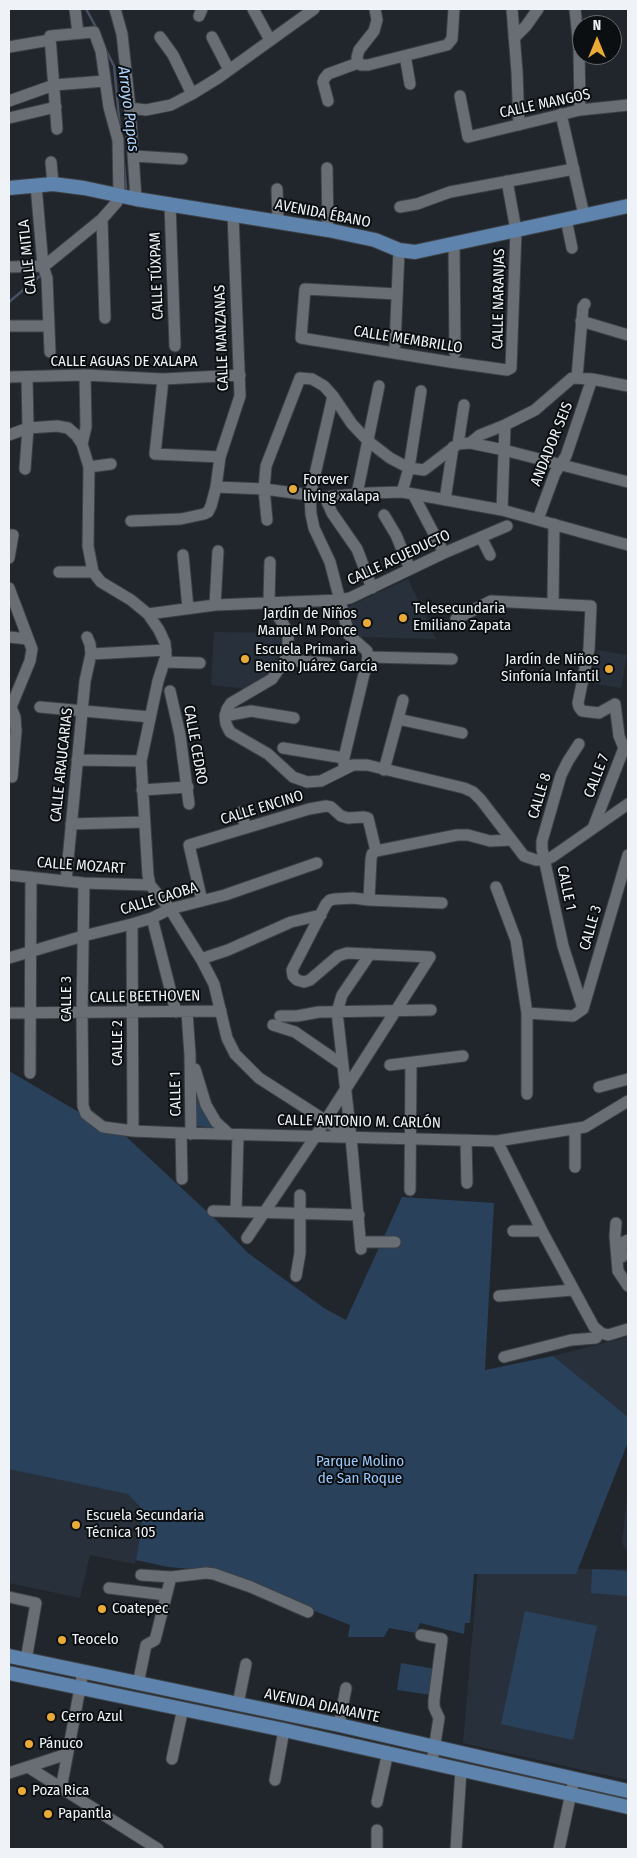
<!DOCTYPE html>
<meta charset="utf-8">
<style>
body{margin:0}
#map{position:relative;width:637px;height:1858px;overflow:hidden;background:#21262c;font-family:"Fira Sans Condensed",sans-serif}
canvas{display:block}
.frame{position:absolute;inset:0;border:10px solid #eff2f6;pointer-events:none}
.north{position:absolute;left:572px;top:15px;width:50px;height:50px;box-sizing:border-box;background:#0c0f11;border:1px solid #676a6d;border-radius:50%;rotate:0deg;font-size:14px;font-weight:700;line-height:20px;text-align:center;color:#eff2f6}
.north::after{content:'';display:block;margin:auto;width:18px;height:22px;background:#eaaa38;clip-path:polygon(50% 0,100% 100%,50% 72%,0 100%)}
</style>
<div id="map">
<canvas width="637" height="1858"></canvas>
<div class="frame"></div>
<div class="north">N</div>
</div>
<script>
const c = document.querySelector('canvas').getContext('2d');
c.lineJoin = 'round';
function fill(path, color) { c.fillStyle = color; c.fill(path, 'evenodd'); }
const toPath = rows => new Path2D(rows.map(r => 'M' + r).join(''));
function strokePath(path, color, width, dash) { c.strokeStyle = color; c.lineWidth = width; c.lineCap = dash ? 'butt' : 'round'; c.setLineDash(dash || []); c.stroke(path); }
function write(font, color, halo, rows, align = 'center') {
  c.font = font + ' "Fira Sans Condensed",sans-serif'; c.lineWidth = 4; c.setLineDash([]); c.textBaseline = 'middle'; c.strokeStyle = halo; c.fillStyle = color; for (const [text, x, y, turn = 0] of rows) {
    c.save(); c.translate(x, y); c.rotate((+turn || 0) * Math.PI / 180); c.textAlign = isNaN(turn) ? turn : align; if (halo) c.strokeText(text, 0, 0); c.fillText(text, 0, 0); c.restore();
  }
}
fill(toPath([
 [408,579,436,639,358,637,345,608],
 [214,632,281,633,279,654,268,675,250,689,211,685],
 [597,650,627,655,621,688,591,683],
 [628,1337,628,1417,553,1356],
 [9,1466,150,1496,135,1564,90,1555,80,1598,9,1583],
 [628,1488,628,1554,622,1543],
 [628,1569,628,1780,463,1743,478,1570]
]), '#28313b');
fill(toPath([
 [9,1071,89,1118,120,1131,216,1220,248,1253,324,1308,346,1320,402,1197,494,1203,485,1370,553,1356,628,1417,628,1442,576,1574,474,1574,470,1623,465,1623,464,1634,420,1623,416,1633,389,1628,384,1637,348,1637,350,1625,214,1571,168,1567,136,1560,144,1511,128,1494,9,1469],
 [197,1074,206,1103,224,1129,196,1126],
 [592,1569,628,1571,628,1596,591,1593],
 [525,1611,597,1626,573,1740,501,1724],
 [401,1663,436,1669,431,1695,397,1690]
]), '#2a415c');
strokePath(toPath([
 [86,9,97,29],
 [105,48,114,66,120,128],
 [124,163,126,188],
 [9,302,41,275]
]), '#485064', 2.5);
const minor = toPath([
 [75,9,78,33],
 [115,9,122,34,130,108,136,199],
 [253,9,270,40],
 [512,9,517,72,519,125],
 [575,9,579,49,580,110],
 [199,16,202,9],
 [160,37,173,55,192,94],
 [212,37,229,70],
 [514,38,526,26,538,9],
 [9,47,50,40],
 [404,56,406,61,410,84],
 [358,63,361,65,368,65,447,45,452,39,454,9],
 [358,63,357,57,359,50,374,31,377,20,375,9],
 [460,96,468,137,580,110,628,105],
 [9,101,54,85,105,81],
 [328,101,323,82,324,79,328,74,358,63],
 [130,108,146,110,171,105,192,94,218,78,314,9],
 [561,114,584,215],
 [9,118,56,107],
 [134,156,182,159],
 [51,162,53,184],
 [327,168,328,230],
 [36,185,43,266,47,278,50,352],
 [277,189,278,222],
 [170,204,175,346],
 [400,207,417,204,450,192,574,169],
 [102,219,105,318],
 [566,219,572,248],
 [454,243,455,353],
 [9,267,43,266,48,263,102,219,117,202,119,195,118,140,109,107,101,51,94,32,50,36,57,129],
 [397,294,305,289,301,338,450,362,507,370,511,368,516,230,507,181],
 [581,321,628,335],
 [9,326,48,326],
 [395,345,399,250],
 [9,377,85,375,163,379,240,375],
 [577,377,583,307,585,304],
 [163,379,155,454,220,457],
 [333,396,310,496,311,514,314,528,330,562,349,635,367,651,368,657,344,758,344,769],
 [9,435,28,428,57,426,68,428,76,435,82,444,89,467,88,546,93,572,101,582,131,600,148,614,159,630,165,643,166,656,158,681,141,761,148,875,150,885,170,909,201,959,214,984,227,1038,235,1054,259,1078,351,1137],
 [470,443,480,435,505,425,535,410,572,378,592,379,628,386],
 [82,444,86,427,85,375],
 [458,444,464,405],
 [89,467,111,464],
 [25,469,28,428,27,377],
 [216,487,264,489,325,497,369,493,402,492,502,510,628,545],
 [402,492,409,468,421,391],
 [357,494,379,386],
 [413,494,444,553],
 [325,497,332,513,357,549,372,588],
 [445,500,453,447],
 [502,510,505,425],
 [384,515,396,535,410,569],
 [538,519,555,473,566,456,592,379],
 [267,520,264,489,266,466,300,378,312,379,324,386,333,396,352,424,368,441,390,458,409,468,424,470,458,444,470,443,504,450,628,482],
 [131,521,181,519,204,514,208,512,211,506,216,487,220,457,240,396,233,214],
 [9,535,13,535,9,558],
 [481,537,490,555],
 [183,555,188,608],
 [59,572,93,572],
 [9,588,32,649,30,661,11,707,15,717,16,731,12,777],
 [269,602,285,627,288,636,288,648,285,660,272,679,231,703,227,709,225,716,226,724,230,732,268,754,293,777,307,782,321,781,353,765,367,765,464,788,473,792,481,800,524,856,536,860,545,860,552,857,628,804],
 [269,602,270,562],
 [553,604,554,524],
 [215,605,218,551],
 [148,614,215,605,340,600,350,598,444,553,507,526],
 [456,619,491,601,591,606,589,649,578,703,579,707,582,711,599,713,615,704,619,736,624,748,593,828],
 [9,637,28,639],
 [91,654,166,650],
 [368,657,452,659],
 [285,660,328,663],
 [164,662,200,663],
 [170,691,180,735,189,804],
 [40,707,150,717],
 [225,716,251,711,294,718],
 [398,719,462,733],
 [579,744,568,761,561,775,542,841,542,849,563,946,583,1009],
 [283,748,344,758],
 [77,760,141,761],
 [384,770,403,700],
 [142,790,188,787],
 [241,812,246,828],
 [71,824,144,822],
 [9,875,84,883,150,885],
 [66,881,85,681,91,654,90,644,87,637],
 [84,883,82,1013,83,1106,86,1114,103,1127,133,1131,181,1133,497,1141,585,1127,628,1101],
 [496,887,516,940,527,1013,527,1094],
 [369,900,371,859,372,854,376,851,457,835,468,835,490,841,511,840],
 [202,901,189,845,309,809,326,806,331,807,341,816,348,818,364,817,368,818,376,851],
 [152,918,176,1012],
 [132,924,133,1131],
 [9,958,83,936,132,924,152,918,170,909,225,895,317,863],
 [201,959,228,950,291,922,321,915],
 [583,1009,628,855],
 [187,1012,190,1055,191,1134],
 [9,1013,221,1011],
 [527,1013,573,1016,583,1009],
 [280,1016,297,1016,319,1012,431,1010],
 [273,1025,295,1032,343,1065],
 [390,1065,463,1056],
 [195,1069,206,1105,216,1122,229,1134],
 [30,1073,31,877],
 [599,1087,628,1079],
 [575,1130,575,1167],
 [181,1133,182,1179],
 [466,1140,467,1183],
 [497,1141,542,1231,594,1327,601,1333,608,1335,628,1329],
 [410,1190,411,1063],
 [213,1211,359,1215],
 [236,1211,238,1135],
 [616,1223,615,1236,618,1271,628,1286],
 [513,1231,542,1231],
 [247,1238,315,1137,430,957,347,953,338,956,310,980,304,982,297,980,293,976,292,970,326,904,330,900,335,899,353,898,369,900,442,903],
 [361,1242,395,1242],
 [361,1249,351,1137,337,1012,342,995,370,954],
 [622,1257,621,1246,624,1242,628,1240],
 [296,1276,300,1253,300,1195],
 [499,1296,573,1290],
 [504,1357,571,1340,596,1338],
 [141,1575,171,1577,206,1573,214,1574,251,1587,308,1612],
 [109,1588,166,1595],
 [9,1597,36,1603,26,1660],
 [421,1635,442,1639,434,1700,434,1707,439,1718,432,1762],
 [138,1684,146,1645,155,1640,171,1577],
 [238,1704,246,1664],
 [339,1725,346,1688],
 [172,1759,183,1708],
 [28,1767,158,1849],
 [9,1773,67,1754],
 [275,1780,284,1730],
 [61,1789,83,1672],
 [377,1802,388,1752],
 [377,1830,377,1849],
 [456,1849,461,1769],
 [559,1849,574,1779]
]);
const major = toPath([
 [9,188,53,184,84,188,136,199,328,230,375,240,399,250,415,252,628,206],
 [9,1656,339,1725,628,1791],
 [9,1673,284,1730,628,1807]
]);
strokePath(minor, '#3c4146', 13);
strokePath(major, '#3c4146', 16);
strokePath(minor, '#686e74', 11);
strokePath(major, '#5e83ac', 14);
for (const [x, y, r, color] of [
 [293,489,5,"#eaaa38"],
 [403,618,5,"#eaaa38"],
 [367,623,5,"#eaaa38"],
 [245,659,5,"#eaaa38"],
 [609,669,5,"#eaaa38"],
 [76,1525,5,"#eaaa38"],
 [102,1609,5,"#eaaa38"],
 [62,1640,5,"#eaaa38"],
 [51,1717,5,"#eaaa38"],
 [29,1744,5,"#eaaa38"],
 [22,1791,5,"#eaaa38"],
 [48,1814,5,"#eaaa38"]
]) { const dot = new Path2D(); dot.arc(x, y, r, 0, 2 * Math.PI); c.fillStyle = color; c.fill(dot); strokePath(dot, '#0c0f11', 2); }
write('15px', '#eff2f6', '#0c0f11', [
 ["CALLE MANGOS",545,104,-12],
 ["AVENIDA ÉBANO",323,214,11],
 ["CALLE MITLA",28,257,-96],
 ["CALLE TÚXPAM",157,276,-92],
 ["CALLE NARANJAS",499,299,-89],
 ["CALLE MANZANAS",222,338,-92],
 ["CALLE MEMBRILLO",408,340,9],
 ["CALLE AGUAS DE XALAPA",124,362],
 ["ANDADOR SEIS",552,444,-68],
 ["CALLE ACUEDUCTO",399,558,-25],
 ["CALLE CEDRO",195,745,80],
 ["CALLE ARAUCARIAS",62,765,-84],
 ["CALLE 7",597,776,-69],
 ["CALLE 8",540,796,-73],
 ["CALLE ENCINO",262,808,-17],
 ["CALLE MOZART",81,866,4],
 ["CALLE 1",566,888,78],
 ["CALLE CAOBA",159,899,-17],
 ["CALLE 3",591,928,-74],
 ["CALLE BEETHOVEN",145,997,-1],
 ["CALLE 3",67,999,-90],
 ["CALLE 2",118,1043,-90],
 ["CALLE 1",176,1094,-91],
 ["CALLE ANTONIO M. CARLÓN",359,1122,1],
 ["AVENIDA DIAMANTE",322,1706,12]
]);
write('15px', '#eff2f6', '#0c0f11', [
 ["Forever",303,480],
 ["living xalapa",303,497],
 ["Telesecundaria",413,609],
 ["Emiliano Zapata",413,626],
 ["Jardín de Niños",357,614,"right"],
 ["Manuel M Ponce",357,631,"right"],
 ["Escuela Primaria",255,650],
 ["Benito Juárez García",255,667],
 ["Jardín de Niños",599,660,"right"],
 ["Sinfonía Infantil",599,677,"right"],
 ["Escuela Secundaria",86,1516],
 ["Técnica 105",86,1533],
 ["Coatepec",112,1609],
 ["Teocelo",72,1640],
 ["Cerro Azul",61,1717],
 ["Pánuco",39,1744],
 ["Poza Rica",32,1791],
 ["Papantla",58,1814]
], 'left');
write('15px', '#9ac7fc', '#0c0f11', [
 ["Parque Molino",360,1462],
 ["de San Roque",360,1479]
]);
write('italic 16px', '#b2d4fc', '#0c0f11', [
 ["Arroyo Papas",128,109,83]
]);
</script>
